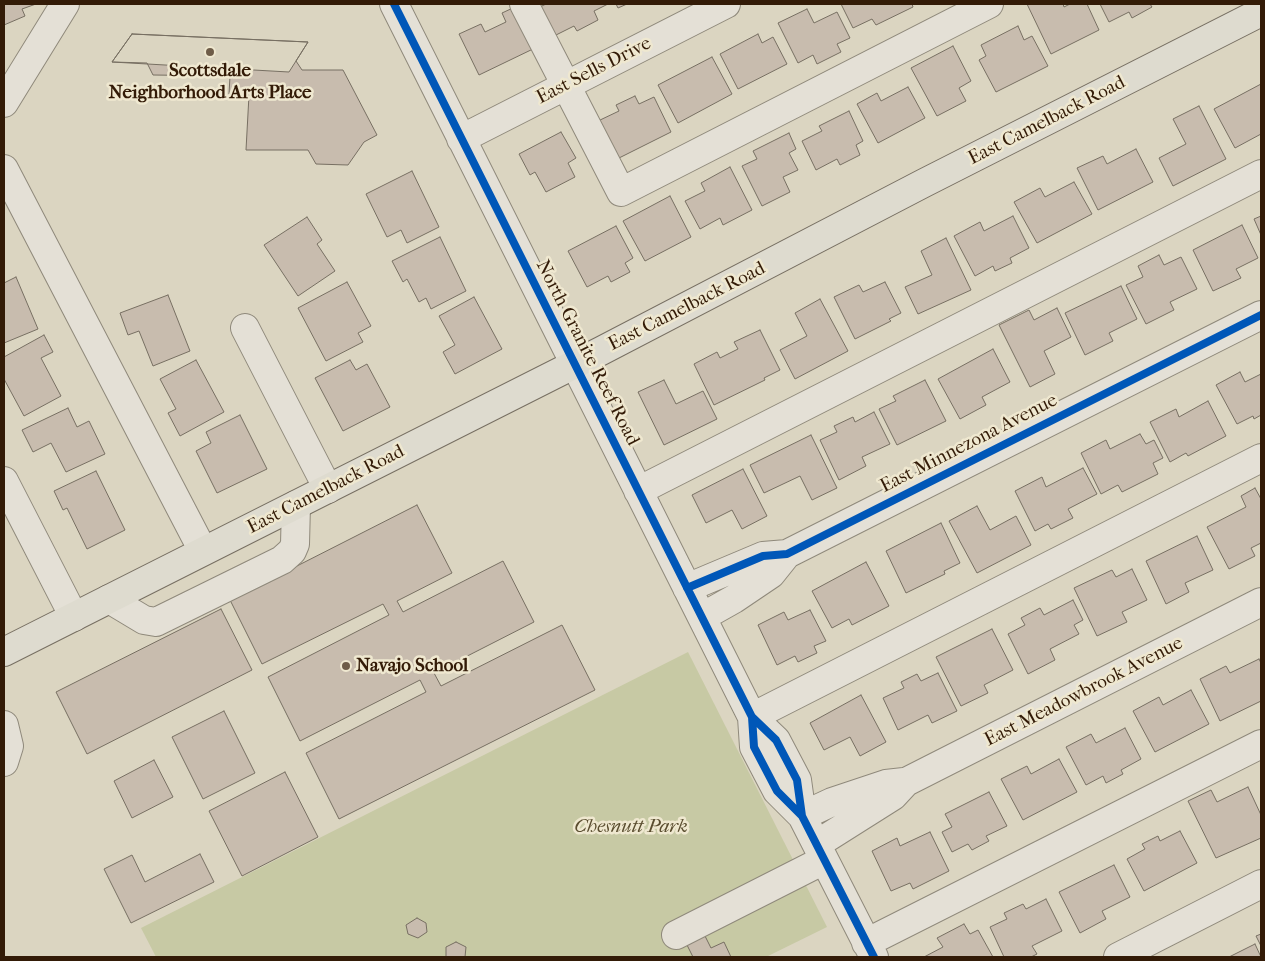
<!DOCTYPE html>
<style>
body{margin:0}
#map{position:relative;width:1265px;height:961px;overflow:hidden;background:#dbd5c1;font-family:"IM FELL French Canon",serif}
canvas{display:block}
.frame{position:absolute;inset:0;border:5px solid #331b07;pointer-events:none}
</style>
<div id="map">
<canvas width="1265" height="961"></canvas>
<div class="frame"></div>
</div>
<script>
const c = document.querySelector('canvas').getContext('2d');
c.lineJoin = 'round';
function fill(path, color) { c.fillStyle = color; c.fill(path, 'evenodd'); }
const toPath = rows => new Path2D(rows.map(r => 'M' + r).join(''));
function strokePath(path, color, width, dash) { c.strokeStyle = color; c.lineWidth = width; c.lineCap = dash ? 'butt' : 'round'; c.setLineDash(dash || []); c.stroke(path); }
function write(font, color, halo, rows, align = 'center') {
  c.font = font + ' "IM FELL French Canon",serif'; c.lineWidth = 5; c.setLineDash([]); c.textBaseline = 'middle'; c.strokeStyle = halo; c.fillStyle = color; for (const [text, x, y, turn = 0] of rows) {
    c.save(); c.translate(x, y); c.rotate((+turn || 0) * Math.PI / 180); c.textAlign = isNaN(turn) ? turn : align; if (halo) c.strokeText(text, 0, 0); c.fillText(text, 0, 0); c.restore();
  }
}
fill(toPath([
 [688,652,827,927,766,957,156,957,141,928]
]), '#c7c9a4');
const building = toPath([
 [4,4,36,4,22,9,25,16,4,25,4,4],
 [546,4,608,4,594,11,598,20,577,31,574,26,554,36,540,7,546,4],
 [616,4,627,4,618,8,616,4],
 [841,4,912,4,913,7,876,25,872,19,853,28,841,4],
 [1027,4,1063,4,1064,7,1070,4,1087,4,1099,30,1051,54,1027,4],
 [1100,4,1150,4,1152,7,1132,18,1129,12,1109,22,1100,4],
 [515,7,535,48,479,75,459,34,481,24,485,32,506,22,502,13,515,7],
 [807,9,814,23,837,12,850,38,837,44,841,52,817,64,813,55,798,63,778,23,807,9],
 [1018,26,1024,40,1032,36,1048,66,996,92,979,60,986,56,981,45,1018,26],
 [132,34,308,42,296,61,302,70,343,70,377,135,364,142,348,165,316,164,308,150,246,150,249,95,229,94,230,76,153,75,147,63,112,62,132,34],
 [132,34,308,42,289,72,112,62,132,34],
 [758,34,762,43,773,37,787,64,738,89,720,54,758,34],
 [953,46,971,81,959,88,966,101,937,116,911,68,953,46],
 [712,57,732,94,678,123,658,85,712,57],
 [1261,84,1261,134,1235,148,1214,109,1261,84],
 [908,87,925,118,878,143,857,104,877,93,881,101,908,87],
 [635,96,639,104,654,97,671,132,617,159,598,121,619,111,616,105,635,96],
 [1199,106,1226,159,1173,186,1159,158,1186,144,1173,119,1199,106],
 [849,111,863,141,856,145,860,155,840,165,837,159,816,170,802,141,822,131,819,126,849,111],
 [561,132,576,158,568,163,575,177,546,192,535,172,530,175,519,154,561,132],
 [789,133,796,149,789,153,798,170,783,177,790,192,762,206,742,166,757,159,753,151,789,133],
 [1136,149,1153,182,1098,210,1077,168,1103,156,1107,164,1136,149],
 [730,167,752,210,723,225,720,218,700,229,685,201,705,191,701,183,730,167],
 [412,171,439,227,407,243,401,230,387,237,366,194,412,171],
 [1074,182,1092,214,1037,243,1014,202,1040,188,1045,197,1074,182],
 [670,196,691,237,645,261,623,221,670,196],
 [1013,216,1029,248,1010,258,1012,263,995,271,993,266,975,276,954,236,980,222,984,231,1013,216],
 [1261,216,1261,235,1254,219,1261,216],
 [307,217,322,240,317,244,335,271,298,296,264,245,307,217],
 [1242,225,1258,258,1236,269,1241,278,1213,291,1193,250,1242,225],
 [616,226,633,258,625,263,630,272,611,282,608,276,587,287,568,251,616,226],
 [440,237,466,291,431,309,426,298,419,302,407,279,403,282,392,261,440,237],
 [946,238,971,290,918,314,905,287,932,275,921,251,946,238],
 [1159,255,1164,265,1181,257,1197,289,1170,302,1174,310,1146,324,1126,285,1143,277,1138,266,1159,255],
 [16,277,38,329,4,343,4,283,16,277],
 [347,282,371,326,358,333,363,342,326,361,298,308,347,282],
 [885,282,901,313,889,319,891,321,855,339,834,297,859,285,863,292,885,282],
 [1121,286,1137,319,1109,333,1113,341,1085,355,1065,313,1121,286],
 [168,295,190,351,153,366,139,331,128,335,120,313,168,295],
 [474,297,502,349,455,374,443,352,455,345,439,316,474,297],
 [820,299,848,351,795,379,780,350,807,336,795,313,820,299],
 [1057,308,1071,337,1044,351,1055,374,1030,387,999,325,1029,310,1034,320,1057,308],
 [760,330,780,370,764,378,765,380,714,405,694,364,717,352,720,358,738,349,734,342,760,330],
 [44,335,53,352,41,358,61,396,24,416,4,379,4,357,44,335],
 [993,349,1010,382,982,397,986,405,960,419,938,379,993,349],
 [196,360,224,412,180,436,168,413,176,409,160,379,196,360],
 [350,360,356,370,367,364,390,407,343,431,315,378,350,360],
 [1240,372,1245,382,1261,374,1261,415,1254,419,1253,416,1237,424,1216,385,1240,372],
 [664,380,676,404,703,391,717,419,664,445,638,392,664,380],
 [925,380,946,421,897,445,879,409,896,401,893,396,925,380],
 [1208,401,1226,436,1188,456,1186,453,1170,462,1150,422,1176,409,1179,417,1208,401],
 [68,408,77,427,89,421,105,454,66,472,51,443,33,452,22,430,68,408],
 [874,412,890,444,862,457,866,466,839,480,820,440,837,432,834,426,853,417,855,422,874,412],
 [240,415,267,469,217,493,196,451,211,443,206,432,240,415],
 [1140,434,1146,444,1154,440,1163,458,1153,463,1158,474,1122,492,1118,485,1101,494,1081,453,1106,440,1110,449,1140,434],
 [811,435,837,488,812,500,800,476,764,493,750,465,811,435],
 [1083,468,1097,494,1068,509,1073,518,1051,529,1048,524,1035,531,1015,491,1042,477,1046,487,1083,468],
 [743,469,767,516,742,529,732,510,706,523,692,495,743,469],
 [96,471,125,530,87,549,67,508,63,510,54,491,96,471],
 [1255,488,1261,499,1261,543,1251,548,1255,556,1229,569,1207,527,1246,507,1241,496,1255,488],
 [417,505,452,573,397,601,403,612,503,561,534,622,434,673,441,686,562,625,595,690,339,819,306,753,426,692,420,680,300,741,268,677,389,615,383,604,262,664,230,600,417,505],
 [977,506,990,530,1016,516,1031,545,977,573,949,521,977,506],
 [941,523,960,563,944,571,945,574,906,593,886,551,941,523],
 [1197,536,1213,570,1185,583,1189,592,1166,604,1146,561,1197,536],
 [866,562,889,606,852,625,849,619,832,628,812,591,866,562],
 [1132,569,1147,600,1122,612,1127,622,1097,636,1074,588,1112,570,1116,577,1132,569],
 [1073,600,1083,620,1074,625,1079,634,1050,649,1055,660,1028,674,1008,634,1025,625,1021,618,1040,608,1044,615,1073,600],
 [221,609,252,670,87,754,56,692,221,609],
 [810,610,826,641,814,646,817,653,798,662,795,656,777,665,758,625,784,612,788,620,810,610],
 [992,629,1013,670,984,685,988,693,961,706,936,657,992,629],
 [1259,659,1261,663,1261,701,1220,721,1200,679,1226,666,1230,673,1259,659],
 [938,673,957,711,932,723,928,715,898,730,883,698,904,688,901,682,917,674,921,681,938,673],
 [1191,690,1209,724,1155,752,1133,711,1159,697,1163,705,1191,690],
 [861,695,886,742,860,756,850,737,824,750,810,723,861,695],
 [224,711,255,773,203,799,172,737,224,711],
 [1125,728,1141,759,1121,770,1123,774,1106,783,1103,776,1086,785,1066,747,1091,734,1096,743,1125,728],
 [1059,759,1077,792,1023,820,1001,779,1027,766,1031,774,1059,759],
 [154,760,173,797,132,818,114,781,154,760],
 [285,772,318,837,242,876,209,811,285,772],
 [1248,787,1261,815,1261,838,1216,858,1188,801,1211,790,1217,802,1248,787],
 [989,792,1007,826,986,836,989,841,972,850,968,844,952,852,942,832,952,827,945,814,989,792],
 [1180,831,1197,863,1144,891,1127,859,1145,849,1142,844,1158,836,1160,841,1180,831],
 [930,832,949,871,913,889,910,883,891,891,872,851,897,838,900,846,930,832],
 [200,854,214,882,131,923,104,869,132,855,145,882,200,854],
 [1114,865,1130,897,1102,911,1106,919,1080,933,1059,892,1114,865],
 [1046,899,1062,931,1032,946,1037,954,1031,957,1004,957,990,927,1007,919,1004,913,1023,904,1026,909,1046,899],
 [417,918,426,923,427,932,418,938,408,934,406,925,417,918],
 [964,924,970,934,978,930,993,957,924,957,943,947,937,938,964,924],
 [703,932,711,948,724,942,731,957,693,957,685,941,703,932],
 [1261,934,1261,946,1256,936,1261,934],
 [456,942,466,947,465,957,446,957,446,947,456,942],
 [1255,944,1261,957,1229,957,1255,944]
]);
fill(building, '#c8bcae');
strokePath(building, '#776f62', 1);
const minor = toPath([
 [394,4,752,717,776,740,797,780,802,816,874,957],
 [524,4,621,192,989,4],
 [4,103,65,4],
 [461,139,726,4],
 [4,169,203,551],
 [245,328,328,489],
 [4,481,74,617],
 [638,491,1261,174],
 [687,588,763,556,787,554,1261,315],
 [109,599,144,620,156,622,282,560,292,551,295,544,296,505],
 [702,617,734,599,771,574,787,554],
 [752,717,1261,458],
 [752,717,754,747,777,791,802,816],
 [4,725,9,746,4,762],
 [802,816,832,802,886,784,904,782],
 [817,844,893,796,906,782,1261,602],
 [676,935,824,860],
 [866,943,1261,744],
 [1118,957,1261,884]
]);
const major = toPath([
 [4,652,601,351,924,183,1261,12]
]);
strokePath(minor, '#8f897b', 30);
strokePath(major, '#776f62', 30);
strokePath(minor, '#e4e0d6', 28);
strokePath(major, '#dedbcf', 28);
strokePath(toPath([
 [394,4,752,717,776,740,797,780,802,816,874,957],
 [687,588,763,556,787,554,1261,315],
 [752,717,754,747,777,791,802,816]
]), '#0057b8', 8);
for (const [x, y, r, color] of [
 [210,52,5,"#6e5c48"],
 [346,666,5,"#6e5c48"]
]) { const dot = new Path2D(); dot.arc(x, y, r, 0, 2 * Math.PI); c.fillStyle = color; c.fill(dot); strokePath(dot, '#efe8d0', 2); }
write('bold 19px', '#331b07', '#efe8d0', [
 ["Scottsdale",210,71],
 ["Neighborhood Arts Place",210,93],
 ["Navajo School",356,666,"left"]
]);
write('19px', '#331b07', '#efe8d0', [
 ["East Sells Drive",594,71,-27],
 ["East Camelback Road",1047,121,-27],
 ["East Camelback Road",687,307,-27],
 ["North Granite Reef Road",587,353,63],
 ["East Minnezona Avenue",969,444,-27],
 ["East Camelback Road",326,490,-27],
 ["East Meadowbrook Avenue",1084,692,-27]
]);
write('italic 19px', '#5a4d2f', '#efe8d0', [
 ["Chesnutt Park",631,827]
]);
</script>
